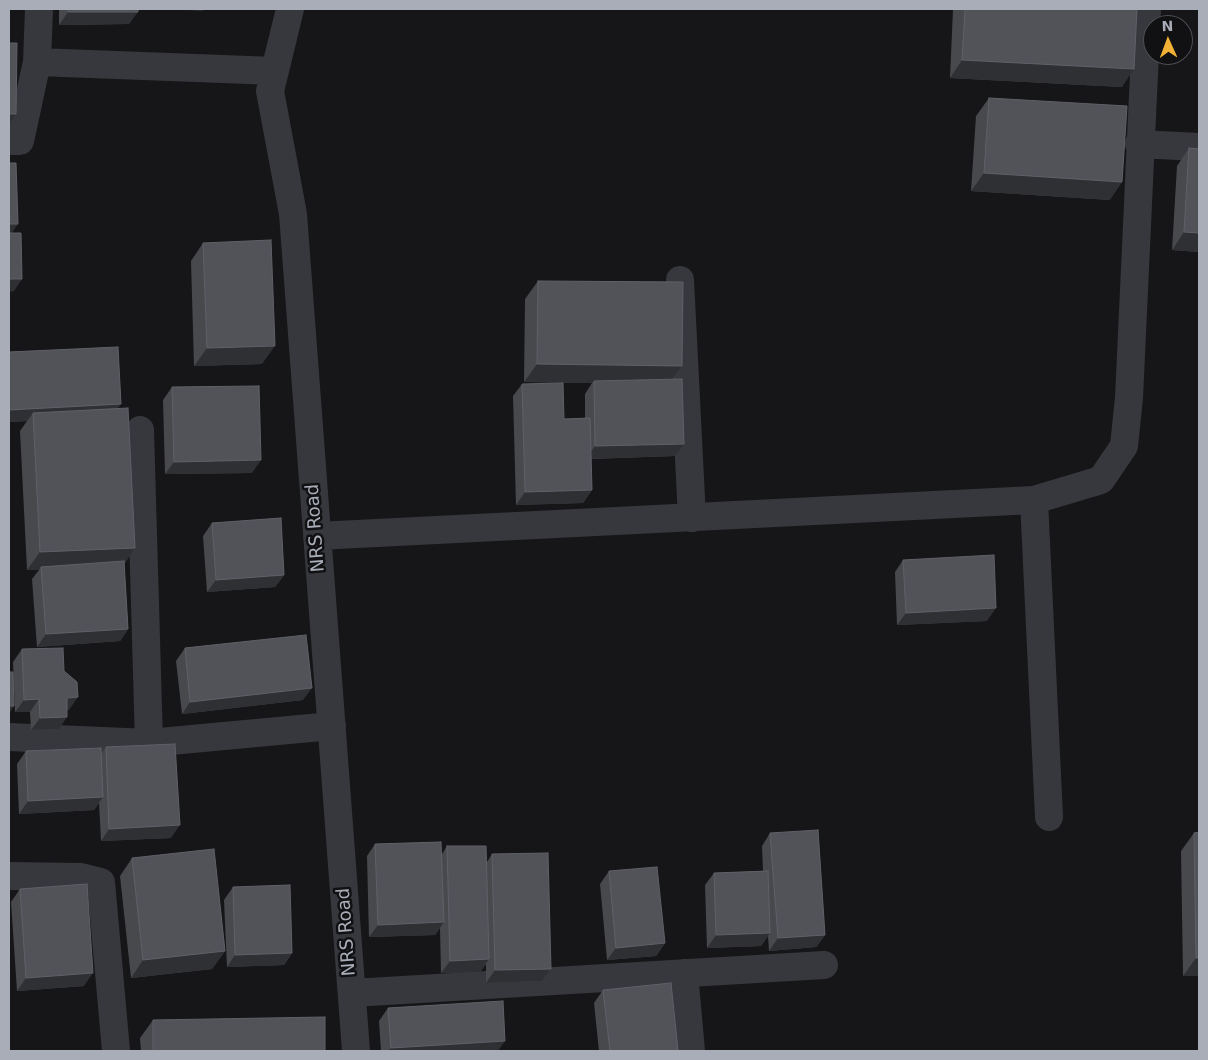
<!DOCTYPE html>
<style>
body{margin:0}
#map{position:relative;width:1208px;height:1060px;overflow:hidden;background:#161618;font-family:"DejaVu Sans",sans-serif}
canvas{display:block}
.frame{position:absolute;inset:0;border:10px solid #a8adb8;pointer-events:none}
.north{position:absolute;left:1143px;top:15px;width:50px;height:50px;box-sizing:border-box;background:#111113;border:1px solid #4d4f55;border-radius:50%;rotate:358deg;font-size:14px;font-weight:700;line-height:20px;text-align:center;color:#a8adb8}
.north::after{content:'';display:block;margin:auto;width:18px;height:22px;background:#f2b134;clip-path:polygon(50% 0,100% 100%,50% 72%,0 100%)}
</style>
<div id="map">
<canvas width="1208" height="1060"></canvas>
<div class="frame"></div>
<div class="north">N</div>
</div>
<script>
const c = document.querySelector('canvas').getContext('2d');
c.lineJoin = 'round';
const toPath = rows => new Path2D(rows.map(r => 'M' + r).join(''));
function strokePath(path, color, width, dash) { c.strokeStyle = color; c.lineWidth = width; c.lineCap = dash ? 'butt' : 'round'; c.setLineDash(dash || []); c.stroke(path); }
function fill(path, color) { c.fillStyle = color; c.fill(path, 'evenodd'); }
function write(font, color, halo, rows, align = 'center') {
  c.font = font + ' "DejaVu Sans",sans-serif'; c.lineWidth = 5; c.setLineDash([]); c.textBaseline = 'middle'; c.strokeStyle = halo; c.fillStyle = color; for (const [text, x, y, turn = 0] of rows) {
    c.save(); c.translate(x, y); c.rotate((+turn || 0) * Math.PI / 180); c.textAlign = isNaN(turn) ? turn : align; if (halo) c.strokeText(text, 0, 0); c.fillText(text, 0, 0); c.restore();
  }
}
strokePath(toPath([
 [290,9,270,91,293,214,356,1051],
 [37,62,39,9],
 [9,141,20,141,37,62,275,71],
 [1139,144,1199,147],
 [680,280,692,518],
 [140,430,149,743],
 [1034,500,1049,817],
 [317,536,1034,500,1101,480,1124,446,1129,398,1147,9],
 [9,737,149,743,332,726],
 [9,876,81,877,101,882,116,1051],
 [684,973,691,1051],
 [352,993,824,965]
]), '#37383d', 28);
fill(toPath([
 [59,9,138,9,129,24,59,25],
 [953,9,1137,9,1122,87,950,78],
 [989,98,1110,200,971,191,976,116],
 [1189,148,1199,252,1172,250,1177,166],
 [203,243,262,364,194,366,191,261],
 [538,281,682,366,673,379,675,456,591,459,592,490,583,503,516,505,513,396,522,384,564,419,585,418,585,394,592,383,524,382,525,299],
 [9,352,118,409,135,548,124,564,128,629,120,641,37,647,32,579,39,570,27,570,20,431,27,421,9,422],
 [172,387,252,473,165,474,163,400],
 [212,523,284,575,275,587,207,592,203,536],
 [903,560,987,621,897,625,895,572],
 [185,648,303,700,182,714,176,661],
 [22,649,64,671,69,710,67,710,59,729,31,730,30,712,15,712,13,662],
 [106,747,171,838,101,841,99,803,94,810,19,814,17,764,26,751,101,754],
 [770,833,825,935,816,947,769,951,768,936,761,946,707,948,705,885,714,873,763,871,762,846],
 [1194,833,1199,976,1183,976,1181,851],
 [375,844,442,854,447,846,487,862,492,854,551,969,542,981,486,983,486,964,480,972,441,973,440,928,435,935,369,937,367,856],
 [132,858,225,951,212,969,131,978,120,876],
 [609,871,665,943,656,956,607,960,600,884],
 [233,887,292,953,284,965,227,967,224,900],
 [20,889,84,986,17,991,11,902],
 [603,990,678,1050,677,1051,599,1051,594,1003],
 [388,1008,498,1051,381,1051,379,1021],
 [153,1020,325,1051,141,1051,140,1038]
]), '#47494d');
fill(toPath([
 [171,9,204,9,203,11],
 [68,12,138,12,129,24,59,25],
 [962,60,1134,69,1122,87,950,78],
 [9,114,16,114,9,124],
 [984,173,1122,182,1110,200,971,191],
 [9,224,18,224,9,237],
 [1184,232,1199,233,1199,252,1172,250],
 [9,279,22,279,14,291,9,292],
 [275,346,262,364,194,366,207,348],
 [537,364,682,366,669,384,594,381,592,383,524,382],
 [121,404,112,417,33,413,27,421,9,422,9,410],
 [684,444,675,456,586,459,595,446],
 [261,460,252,473,165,474,174,462],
 [592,490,583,503,516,505,525,492],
 [135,548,123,566,41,567,39,570,27,570,40,552],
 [284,575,275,587,207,592,216,580],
 [996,608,987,621,897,625,906,613],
 [128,629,120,641,37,647,46,634],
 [312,688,303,700,182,714,190,702],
 [78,697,69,710,58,710,67,698],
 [39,699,30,712,15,712,24,700],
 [9,706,14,706,9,714],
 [67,717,59,729,31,730,40,718],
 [103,797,94,810,19,814,28,801],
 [180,825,171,838,101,841,109,829],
 [444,922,435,935,369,937,378,925],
 [770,933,761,946,707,948,716,935],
 [825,935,816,947,769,951,778,938],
 [665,943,656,956,607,960,616,948],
 [225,951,212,969,131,978,143,960],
 [292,953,284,965,227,967,235,955],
 [1196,958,1199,958,1199,976,1183,976],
 [489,959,480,972,441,973,450,961],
 [551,969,542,981,486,983,495,970],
 [93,973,84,986,17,991,26,978],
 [505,1041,498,1051,388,1051,391,1048]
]), '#2f3033');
const building = toPath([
 [68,9,138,9,138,12,68,12,68,9],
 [965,9,1137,9,1134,69,962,60,965,9],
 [9,43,17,43,16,114,9,114,9,43],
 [989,98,1127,106,1122,182,984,173,989,98],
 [1189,148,1199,149,1199,233,1184,232,1189,148],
 [9,163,16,163,18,224,9,224,9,163],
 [9,233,21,233,22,279,9,279,9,233],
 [271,240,275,346,207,348,203,243,271,240],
 [538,281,683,282,682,366,537,364,538,281],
 [118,347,121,404,9,410,9,352,118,347],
 [682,379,684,444,595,446,594,381,682,379],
 [563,383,564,419,590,418,592,490,525,492,522,384,563,383],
 [259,386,261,460,174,462,172,387,259,386],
 [128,408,135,548,40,552,33,413,128,408],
 [281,518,284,575,216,580,212,523,281,518],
 [994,555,996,608,906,613,903,560,994,555],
 [124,561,128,629,46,634,41,567,124,561],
 [306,635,312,688,190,702,185,648,306,635],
 [63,648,64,671,77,682,78,697,67,698,67,717,40,718,39,699,24,700,22,649,63,648],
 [9,672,13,672,14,706,9,706,9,672],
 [175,744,180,825,109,829,106,747,175,744],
 [101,748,103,797,28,801,26,751,101,748],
 [818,830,825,935,778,938,770,833,818,830],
 [1199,832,1199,958,1196,958,1194,833,1199,832],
 [441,842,444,922,378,925,375,844,441,842],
 [447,846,486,846,489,959,450,961,447,846],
 [214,849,225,951,143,960,132,858,214,849],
 [548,853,551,969,495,970,492,854,548,853],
 [657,867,665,943,616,948,609,871,657,867],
 [768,871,770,933,716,935,714,873,768,871],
 [87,884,93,973,26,978,20,889,87,884],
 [290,885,292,953,235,955,233,887,290,885],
 [671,983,678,1050,665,1051,610,1051,603,990,671,983],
 [503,1001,505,1041,391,1048,388,1008,503,1001],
 [325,1017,325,1051,153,1051,153,1020,325,1017]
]);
fill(building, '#525359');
strokePath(building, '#5f6168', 1);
write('18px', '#a8adb8', '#111113', [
 ["NRS Road",316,528,-94],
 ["NRS Road",347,932,-94]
]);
</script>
